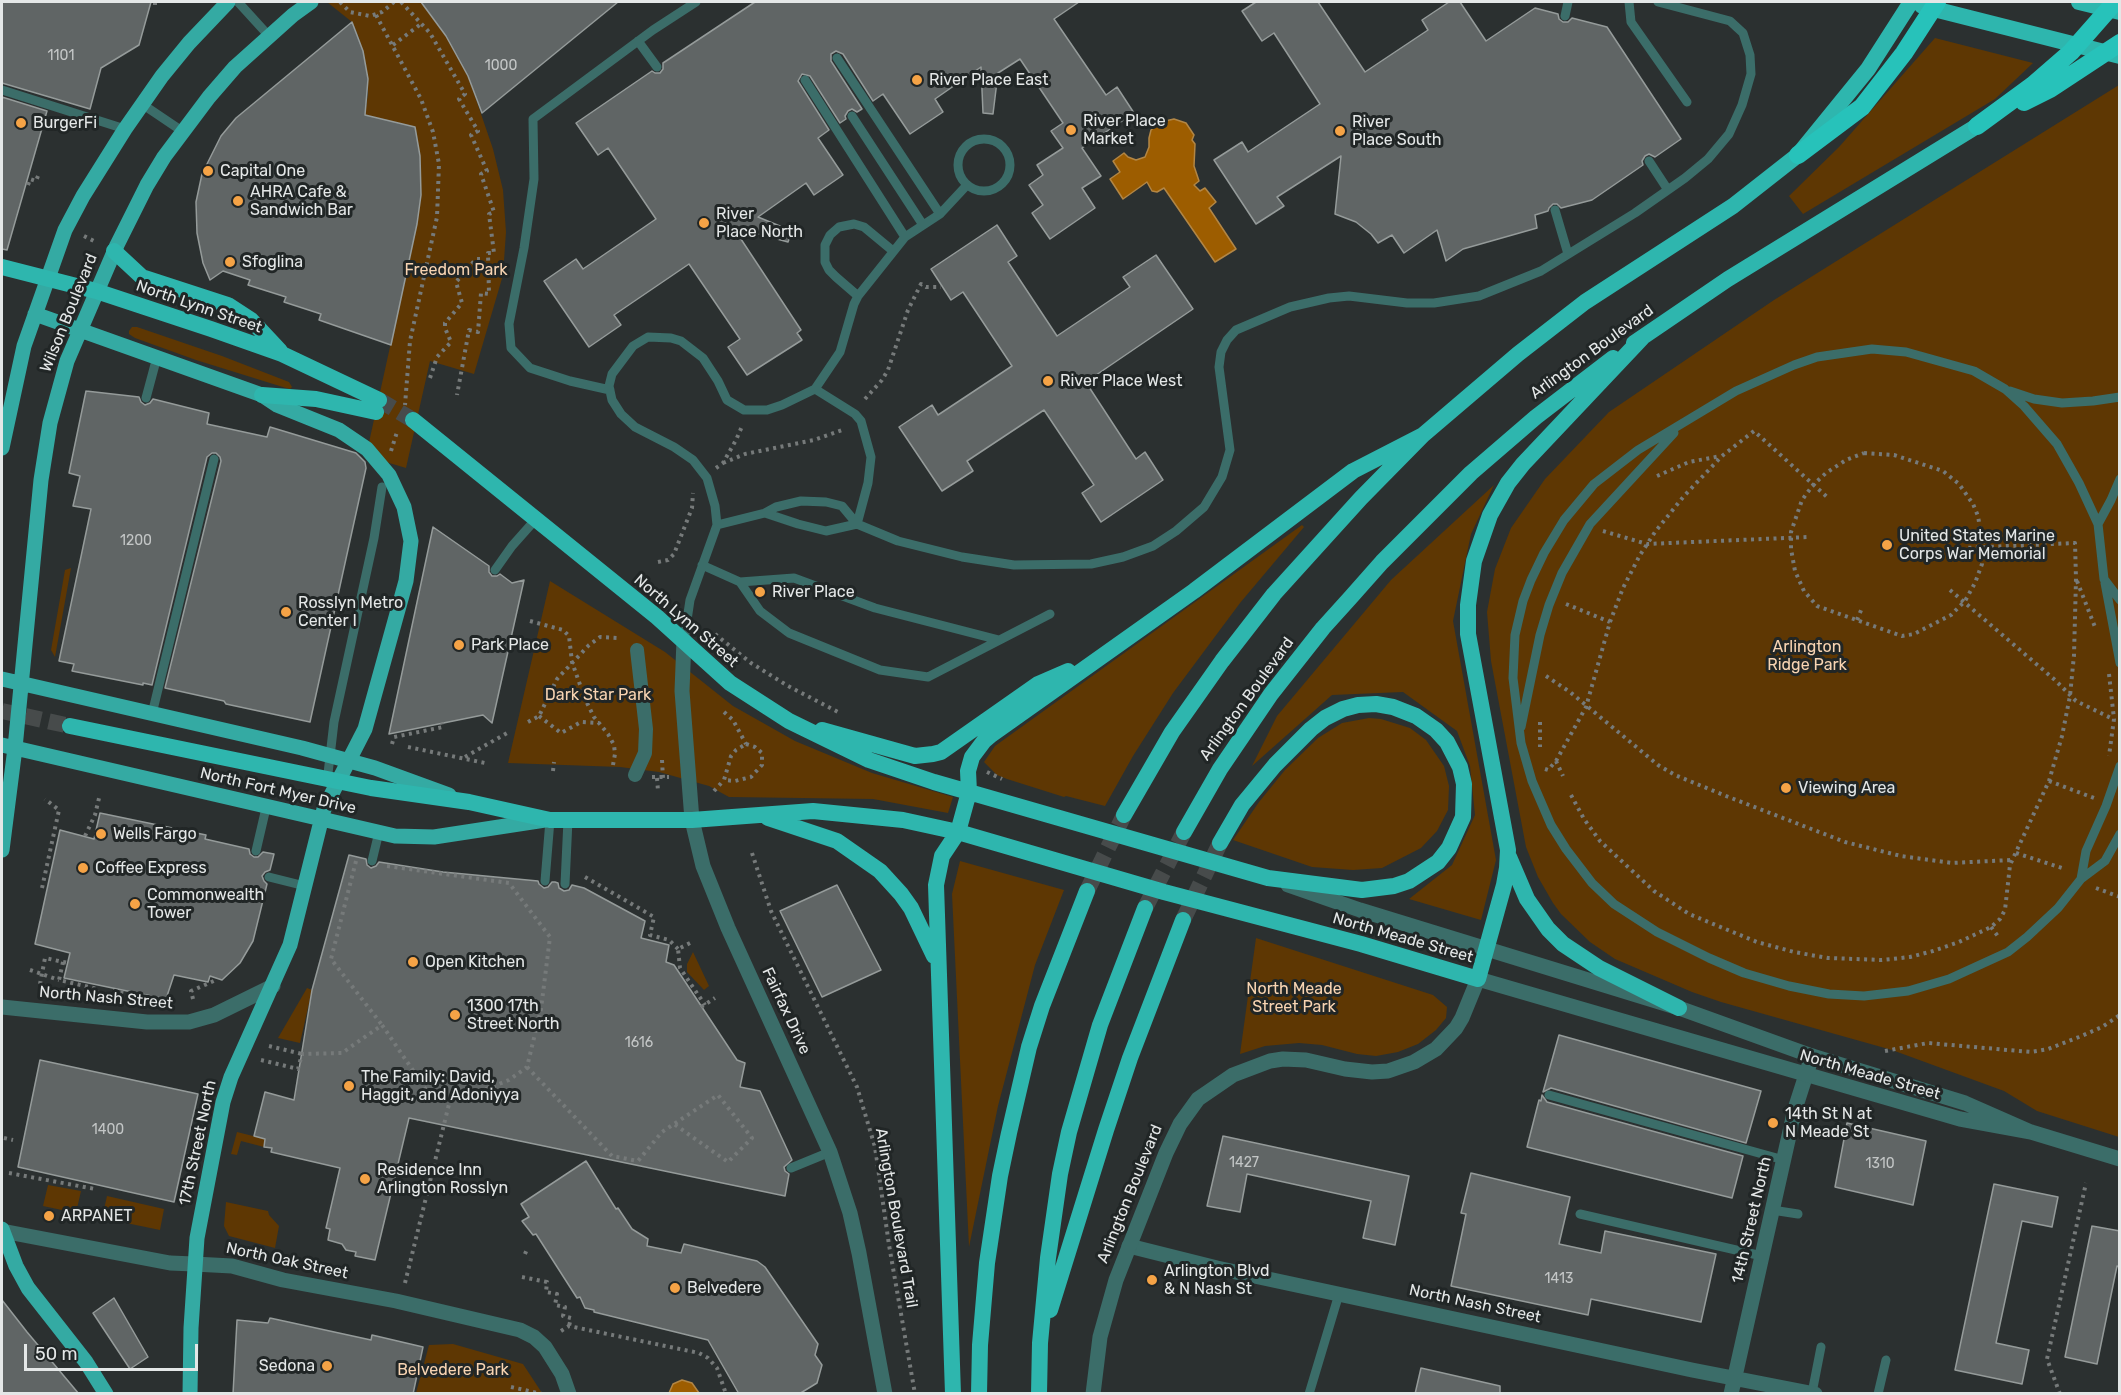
<!DOCTYPE html>
<style>
body{margin:0}
#map{position:relative;width:2121px;height:1395px;overflow:hidden;background:#2b3030;font-family:Rubik,sans-serif}
canvas{display:block}
.frame{position:absolute;inset:0;border:3px solid #e4e7e7;pointer-events:none}
.scale{position:absolute;left:24px;top:1344px;width:174px;height:27px;box-sizing:border-box;border:3px solid #e4e7e7;border-top:0;padding-left:8px;font-size:18px;line-height:21px;white-space:nowrap;color:#e4e7e7;-webkit-text-stroke:4px #212626;paint-order:stroke}
</style>
<div id="map">
<canvas width="2121" height="1395"></canvas>
<div class="frame"></div>
<div class="scale">50 m</div>
</div>
<script>
const c = document.querySelector('canvas').getContext('2d');
c.lineJoin = 'round';
function fill(path, color) { c.fillStyle = color; c.fill(path, 'evenodd'); }
const toPath = rows => new Path2D(rows.map(r => 'M' + r).join(''));
function strokePath(path, color, width, dash) { c.strokeStyle = color; c.lineWidth = width; c.lineCap = dash ? 'butt' : 'round'; c.setLineDash(dash || []); c.stroke(path); }
function write(font, color, halo, rows, align = 'center') {
  c.font = font + ' Rubik,sans-serif'; c.lineWidth = 6; c.setLineDash([]); c.textBaseline = 'middle'; c.strokeStyle = halo; c.fillStyle = color; for (const [text, x, y, turn = 0] of rows) {
    c.save(); c.translate(x, y); c.rotate((+turn || 0) * Math.PI / 180); c.textAlign = isNaN(turn) ? turn : align; if (halo) c.strokeText(text, 0, 0); c.fillText(text, 0, 0); c.restore();
  }
}
fill(toPath([
 [327,2,421,2,446,36,468,76,493,149,503,190,506,232,503,275,474,374,430,361,406,468,366,456,417,224,421,182,418,141,415,127,365,115,368,94,368,79,359,38,352,22],
 [1935,38,2033,63,1995,99,1803,214,1789,196,1839,147],
 [2119,85,2119,1137,2037,1111,2004,1091,1892,1050,1721,1002,1692,992,1615,959,1590,942,1561,914,1553,903,1538,877,1526,847,1491,661,1487,612,1495,569,1511,528,1545,479,1609,412,1774,300],
 [132,327,137,327,222,356,289,382,292,387,290,389,286,388,196,360,135,338,129,334,129,331],
 [1494,485,1471,534,1453,621,1496,860,1481,920,1409,899,1452,865,1475,815,1470,766,1457,731,1403,692,1332,695,1252,766,1277,716,1391,580],
 [1302,525,1304,527,1240,603,1173,693,1133,756,1105,806,1066,796,1064,797,1007,779,997,775,984,762,995,746],
 [71,568,55,657,51,650,65,570],
 [550,581,665,652,733,706,795,741,872,773,953,797,948,813,873,799,729,797,709,786,659,772,620,767,508,763],
 [1369,718,1381,719,1410,728,1426,740,1444,766,1449,786,1448,810,1437,831,1421,848,1382,868,1353,870,1312,867,1233,840,1259,802,1285,770,1318,738,1342,723],
 [960,861,1064,890,1035,965,998,1106,969,1247,952,894],
 [1256,938,1433,995,1447,1007,1446,1018,1436,1030,1418,1044,1398,1052,1376,1056,1357,1054,1322,1045,1299,1043,1265,1046,1240,1054],
 [693,952,709,986,704,990,687,972,687,964],
 [307,988,312,990,300,1043,278,1038],
 [237,1132,265,1139,264,1147,241,1141,237,1155,231,1154],
 [48,1185,81,1191,76,1213,43,1206],
 [107,1196,164,1209,160,1230,102,1218],
 [226,1202,268,1211,269,1215,279,1226,275,1248,229,1236,224,1226],
 [453,1344,523,1364,542,1393,416,1393,429,1345]
]), '#5e3703');
const water = toPath([
 [1174,119,1186,123,1194,135,1192,140,1195,144,1194,166,1199,181,1194,185,1200,191,1205,188,1216,202,1209,208,1236,249,1215,262,1164,188,1157,192,1152,191,1147,182,1123,199,1110,179,1120,172,1113,161,1124,153,1128,157,1136,160,1145,157,1149,147,1149,138,1151,130,1161,122,1174,119],
 [682,1380,692,1383,699,1393,669,1393,673,1384,682,1380]
]);
fill(water, '#9d5d00');
strokePath(water, '#b28645', 1.5);
const building = toPath([
 [2,2,151,2,139,45,101,68,90,109,2,83,2,2],
 [421,2,618,2,482,113,468,76,446,36,421,2],
 [755,2,1079,2,1054,19,1106,95,1117,87,1134,113,1082,148,1101,176,1082,188,1095,208,1050,239,1032,213,1043,205,1029,185,1043,175,1037,165,1063,148,1051,131,1063,123,1020,59,998,73,993,114,983,113,981,67,935,99,943,112,910,134,883,94,873,101,843,54,836,51,831,54,831,61,862,109,857,112,852,109,848,111,845,116,846,119,840,123,810,76,802,74,798,81,829,130,818,138,843,175,814,195,806,183,758,217,792,231,788,242,733,227,801,330,797,333,802,340,747,375,728,347,740,339,689,264,614,315,621,325,589,347,544,281,576,259,583,269,656,219,608,148,598,155,576,123,652,71,655,73,660,73,663,69,663,63,755,2],
 [1256,2,1318,2,1365,72,1428,30,1422,20,1449,2,1460,2,1486,41,1535,8,1558,14,1559,19,1563,22,1568,22,1572,18,1607,27,1681,139,1655,157,1649,154,1645,156,1642,161,1643,165,1592,200,1561,208,1557,204,1553,204,1549,208,1548,211,1535,215,1537,228,1463,249,1446,261,1437,230,1404,253,1392,235,1378,243,1371,234,1356,222,1335,214,1341,156,1277,197,1284,206,1256,224,1214,160,1242,142,1248,152,1320,104,1274,33,1262,41,1242,11,1256,2],
 [352,22,363,51,368,79,365,115,415,127,420,156,421,195,417,224,391,345,319,320,321,314,284,302,286,297,248,285,250,280,223,271,210,280,203,263,197,233,196,202,202,174,221,136,236,118,352,22],
 [2,97,47,111,7,250,2,249,2,97],
 [997,225,1017,256,1008,262,1057,336,1130,287,1123,277,1156,255,1193,309,1080,386,1089,387,1136,459,1145,452,1163,480,1101,522,1082,493,1094,485,1044,410,967,461,973,471,942,491,899,427,932,405,938,415,1012,366,963,292,951,300,931,269,997,225],
 [86,391,139,397,141,402,145,405,150,403,153,399,209,413,207,424,267,437,270,427,356,453,365,462,366,468,310,722,226,704,224,701,165,688,221,461,220,457,216,453,212,453,207,457,152,685,143,683,143,685,72,671,74,664,59,661,91,509,73,506,80,476,69,473,86,391],
 [433,527,489,566,489,572,492,576,497,576,500,574,512,583,524,580,492,723,483,715,389,734,433,527],
 [100,813,206,835,205,839,249,849,250,854,254,857,258,857,263,852,274,854,270,870,265,872,262,876,264,881,267,884,253,941,240,963,222,980,210,976,208,982,174,975,166,999,64,978,70,953,35,944,60,830,94,839,100,813],
 [349,855,366,859,367,865,371,868,376,866,379,862,443,872,538,881,539,884,544,888,548,887,552,882,555,882,558,883,559,888,564,891,569,890,572,885,584,888,645,921,641,938,669,945,666,962,674,965,737,1060,745,1063,740,1087,760,1091,792,1160,784,1167,785,1171,789,1174,785,1196,409,1118,375,1260,355,1256,356,1252,346,1250,342,1244,328,1240,330,1229,326,1228,340,1168,271,1152,272,1148,264,1147,265,1139,254,1136,265,1092,294,1100,312,990,349,855],
 [837,885,881,970,822,997,780,911,837,885],
 [1559,1035,1761,1091,1746,1143,1551,1088,1543,1092,1559,1035],
 [40,1060,198,1094,174,1202,18,1167,40,1060],
 [1542,1095,1547,1102,1743,1156,1732,1198,1527,1147,1539,1100,1541,1101,1542,1095],
 [1847,1123,1926,1141,1913,1205,1835,1187,1847,1123],
 [1223,1136,1409,1176,1395,1245,1363,1238,1371,1201,1247,1174,1240,1212,1207,1206,1223,1136],
 [586,1161,616,1209,618,1208,632,1229,648,1239,647,1246,681,1253,684,1244,757,1261,765,1267,818,1344,815,1355,822,1365,817,1383,799,1394,739,1394,708,1340,594,1312,594,1310,585,1308,580,1297,577,1298,536,1234,533,1235,522,1221,529,1217,521,1204,586,1161],
 [1471,1173,1570,1197,1559,1244,1601,1253,1605,1231,1716,1254,1701,1322,1591,1299,1588,1315,1451,1286,1466,1214,1461,1213,1471,1173],
 [1994,1184,2058,1197,2052,1227,2022,1221,1996,1343,2029,1350,2022,1384,1955,1370,1994,1184],
 [2092,1226,2120,1231,2120,1267,2117,1266,2097,1364,2065,1357,2092,1226],
 [114,1298,148,1357,130,1369,93,1313,114,1298],
 [2,1300,27,1332,79,1394,2,1394,2,1300],
 [270,1318,371,1340,372,1335,423,1347,413,1394,233,1394,237,1320,268,1323,270,1318],
 [1421,1368,1500,1386,1500,1394,1415,1394,1421,1368]
]);
fill(building, '#606565');
strokePath(building, '#959b9a', 1.5);
strokePath(toPath([
 [379,400,413,420],
 [2,711,70,726],
 [1087,891,1124,815],
 [1145,908,1184,832],
 [1183,920,1220,843]
]), '#474b4b', 16, [16, 8]);
strokePath(toPath([
 [155,2,155,6],
 [340,2,350,12,370,16,382,12,394,2],
 [401,2,430,33,465,94,459,99,478,131,471,135,487,171,481,174,494,212,489,214,494,253,488,253,489,294,481,293,478,332,469,330,457,395],
 [376,15,421,99,433,132,439,164,437,217,410,341,405,405],
 [393,45,421,24],
 [28,185,30,179,36,181,38,176],
 [84,236,96,242],
 [430,378,437,357,451,342,445,328,445,323,462,303,456,282,476,259,480,259],
 [865,399,882,380,888,370,908,310,921,284,926,287,941,287],
 [391,451,397,432],
 [1864,453,1894,455,1943,471,1959,484,1973,504,1978,516,1983,546,1982,564,1975,583,1965,601,1951,615,1914,634,1902,636,1817,606,1804,591,1795,571,1791,549,1791,532,1802,500,1813,485,1826,473,1846,460,1864,453],
 [723,463,745,454,814,440,845,429],
 [716,468,723,463,736,440,743,424],
 [1657,476,1689,462,1721,456],
 [1603,531,1647,544,1809,537],
 [658,562,668,560,674,554,692,508,693,493],
 [2077,581,2095,627],
 [1950,590,2055,680,2076,701,2113,719],
 [1566,604,1610,622],
 [1857,620,1862,608],
 [530,621,563,630,569,636,572,662,585,699,594,717,608,734,614,745,615,754,613,765],
 [715,634,751,663,788,686,840,713],
 [2109,674,2114,719,2109,756],
 [1546,676,1570,692,1658,765,1675,775,1726,796,1845,842,1901,856,1952,863,2012,860],
 [724,712,733,720,746,744],
 [539,716,561,733,581,722,599,723],
 [528,722,539,716,557,679,589,645,600,637,617,638],
 [1540,722,1540,747],
 [392,744,394,737,443,727,442,723],
 [746,744,755,747,762,753,762,765,751,777,735,781,724,780,731,756,736,750,746,744],
 [408,747,485,763],
 [465,757,507,733],
 [662,760,663,778],
 [1556,761,1586,707,1610,622,1623,588,1640,555,1655,532,1684,496,1722,456,1754,431,1827,497],
 [1545,769,1548,770,1556,761,1563,776],
 [553,771,554,762],
 [987,772,1002,779],
 [652,777,669,777],
 [657,778,658,791],
 [2049,781,2094,798],
 [714,791,724,780],
 [1571,795,1584,819,1600,841,1654,891,1689,914,1757,942,1794,952,1828,958,1882,960,1910,957,1933,951,1959,942,1991,927,2000,919,2005,910,2010,865,2049,781,2062,736,2070,696,2074,655,2076,579,2075,543,1964,548],
 [85,836,95,815,100,794],
 [752,853,771,911,857,1087,875,1147,889,1245,915,1394],
 [2016,853,2065,869],
 [356,861,331,959,382,1025],
 [585,877,654,917,650,935,669,940,678,949],
 [42,888,59,810,45,799],
 [2096,888,2120,897],
 [1991,927,2000,939],
 [690,943,678,949,680,968,705,1005],
 [63,962,59,980,98,989,96,998],
 [30,970,59,980],
 [40,984,45,958,68,963],
 [115,989,115,991,134,995,133,1001],
 [1248,993,1269,991],
 [193,999,191,991,216,980],
 [701,1007,715,998],
 [269,1046,302,1054],
 [1885,1051,1928,1043,2031,1052,2048,1049,2079,1037,2102,1027,2120,1015],
 [261,1060,298,1069,302,1054,342,1053,382,1025,429,1094,450,1100,484,1090,509,1080,527,1067,541,1009,550,937,509,883,387,866],
 [527,1067,612,1156,638,1161,662,1132,674,1124,718,1095,752,1138,728,1162,674,1124],
 [4,1138,13,1140],
 [9,1173,95,1189],
 [525,1254,527,1249],
 [522,1277,547,1282,546,1292,557,1294,555,1305,565,1307,563,1316,571,1318,569,1326],
 [405,1283,450,1100],
 [561,1331,569,1326,699,1353,708,1358,717,1368,726,1394],
 [511,1387,542,1394],
 [2060,1394,2047,1359,2086,1183]
]), '#767a7a', 4, [3, 4.5]);
strokePath(toPath([
 [238,2,269,36],
 [1629,2,1631,22,1687,102],
 [1565,16,1568,2],
 [638,41,657,67],
 [837,58,940,214],
 [805,80,905,237],
 [2,90,125,129],
 [142,104,182,131],
 [852,116,923,225],
 '958 165a26 26 0 1 1 52 0a26 26 0 1 1-52 0Z',
 [1649,161,1668,190],
 [1555,210,1568,254],
 [858,296,836,277,829,270,825,262,825,245,830,235,839,227,854,224,864,227,893,251],
 [815,389,840,352,854,304,858,296,905,237,940,214,967,185],
 [610,390,570,381,530,368,511,348,509,324,524,248,534,179,533,119,653,30,696,2],
 [2010,391,2034,399,2062,403,2093,401,2120,397],
 [146,398,157,357],
 [765,513,776,507,801,501,826,502,842,506,857,524,898,541,962,557,1014,565,1091,564,1123,557,1153,546,1176,531,1204,507,1222,477,1230,450,1219,367,1221,352,1227,340,1236,330,1290,307,1329,298,1349,296,1407,303,1434,303,1479,296,1541,271,1635,213,1685,178,1708,159,1729,134,1742,105,1751,74,1750,55,1743,33,1730,21,1658,2],
 [2098,524,2111,500,2120,479],
 [717,525,765,513,798,524,826,531,857,524],
 [702,565,740,582,794,578,875,608,999,640],
 [495,570,512,546,536,519],
 [740,582,760,611,789,633,880,670,928,677,1050,614],
 [2105,583,2120,663],
 [2120,600,2104,579,2098,524,2079,483,2057,444,2024,406,2005,389,1974,371,1906,352,1872,349,1817,357,1794,365,1736,391,1638,450,1594,484,1564,520,1544,553,1531,580,1523,601,1515,635,1513,678,1521,743,1532,781,1551,825,1566,849,1592,883,1614,904,1657,932,1709,958,1744,973,1789,986,1829,994,1864,996,1908,991,1949,979,2008,952,2027,937,2058,908,2081,879,2105,861,2120,834],
 [684,640,690,600,717,525,715,506,707,478,693,460,674,447,635,427,621,414,612,400,609,386,612,374,633,346,648,337,671,338,681,341,703,358,718,381,727,400,744,410,767,410,782,405,815,389,855,414,861,421,871,457,868,483,857,524],
 [152,714,214,459],
 [1521,727,1540,635,1549,605,1562,573,1590,524,1674,433],
 [327,782,334,722,374,538,382,487],
 [256,851,266,808],
 [372,861,379,832],
 [269,877,305,886],
 [2081,879,2086,851,2106,806,2120,766],
 [545,881,550,820],
 [565,884,568,820],
 [1549,1095,1784,1160],
 [791,1168,830,1152],
 [1772,1210,1798,1214],
 [1580,1214,1762,1256],
 [1812,1393,1821,1347],
 [1309,1394,1339,1294],
 [1878,1394,1886,1360]
]), '#3b6d69', 9);
strokePath(toPath([
 [635,775,645,753,646,729,637,650]
]), '#3b6d69', 14);
strokePath(toPath([
 [1129,1246,1217,1268,1692,1370,1815,1394],
 [194,1264,232,1266,283,1280,396,1301,520,1330,534,1337,545,1347,562,1374,569,1394],
 [1731,1394,1795,1109,1812,1056]
]), '#3b6d69', 15);
strokePath(toPath([
 [684,640,682,691,692,820,703,866,728,928,830,1152,850,1213,859,1253,885,1394],
 [1288,885,1360,910,1679,1008,1812,1056,1965,1103,2031,1132,2120,1159],
 [2,1007,147,1022,189,1022,214,1015,273,986],
 [2,1231,170,1263,194,1264],
 [1093,1394,1100,1337,1116,1280,1166,1153,1180,1124,1198,1099,1233,1075,1270,1061,1283,1059,1306,1060,1345,1069,1372,1072,1388,1071,1414,1062,1436,1049,1456,1028,1462,1018,1478,979,1960,1119,2031,1132]
]), '#3b6d69', 15);
strokePath(toPath([
 [35,314,262,395,277,405,339,430,367,449,389,475,404,507,411,541,406,581,365,729,324,809,290,945,231,1077,223,1102,197,1238,191,1328,190,1394],
 [2,448,24,346,65,230,83,196,125,129,162,76,189,43,228,2],
 [2,679,302,748,375,768,449,795],
 [2,745,395,836,434,837,545,820],
 [2,850,15,748,41,480,50,423,67,361,117,245,147,185,164,157,209,97,235,67,293,15,311,2],
 [2,1229,16,1266,28,1288,86,1362,106,1394]
]), '#34aaa3', 15);
strokePath(toPath([
 [2079,2,2120,12],
 [1922,6,2120,56],
 [114,251,142,277,228,305,251,320,280,351],
 [2,267,96,291,211,329,282,354,379,400],
 [1634,343,1728,279,1977,126],
 [262,395,316,399,376,412],
 [413,420,657,617,730,683,789,721,869,760,934,782,1268,878,1362,890,1394,886,1409,881,1438,862,1449,848,1463,817,1464,784,1460,767,1447,742,1436,730,1416,716,1393,707,1376,704,1358,705,1343,709,1325,718,1311,729,1275,765,1242,805,1220,843],
 [70,726,371,788,469,802,550,820,692,820,813,811,903,820,958,832,1164,892,1361,944,1478,979,1504,885,1507,868,1508,850,1468,634,1468,605,1474,561,1490,515,1508,483,1523,464,1642,338],
 [822,730,915,756,933,754,941,752,1038,684,1068,671],
 [1124,815,1172,732,1222,661,1274,594,1361,498,1423,435,1518,354,1585,302,1733,206,1798,155,1868,69,1911,2],
 [768,818,837,841,880,871,901,894,911,908,934,956],
 [1184,832,1220,769,1271,694,1323,628,1351,597,1382,562,1471,473,1536,417,1613,358],
 [1509,857,1527,899,1548,929,1563,944,1599,968,1679,1008],
 [1050,1310,1106,1130,1130,1058,1183,920],
 [953,1394,936,885,942,856,958,832,969,792,968,771,972,757,984,741,991,735,1194,591,1353,471,1423,435],
 [979,1394,980,1345,987,1263,1000,1176,1009,1133,1029,1047,1042,1006,1087,891],
 [1039,1394,1040,1343,1048,1258,1060,1174,1069,1132,1100,1025,1145,908]
]), '#2eb6ae', 16);
strokePath(toPath([
 [2024,102,2050,89,2120,43],
 [1977,126,2033,85,2071,52,2115,2],
 [1798,155,1862,107,1904,53,1937,2]
]), '#27c2ba', 18);
for (const [x, y, r, color] of [
 [917,80,6,"#f5a346"],
 [21,123,6,"#f5a346"],
 [1071,130,6,"#f5a346"],
 [1340,131,6,"#f5a346"],
 [208,171,6,"#f5a346"],
 [238,201,6,"#f5a346"],
 [704,223,6,"#f5a346"],
 [230,262,6,"#f5a346"],
 [1048,381,6,"#f5a346"],
 [1887,545,6,"#f5a346"],
 [760,592,6,"#f5a346"],
 [286,612,6,"#f5a346"],
 [459,645,6,"#f5a346"],
 [1786,788,6,"#f5a346"],
 [101,834,6,"#f5a346"],
 [83,868,6,"#f5a346"],
 [135,904,6,"#f5a346"],
 [413,962,6,"#f5a346"],
 [455,1015,6,"#f5a346"],
 [349,1086,6,"#f5a346"],
 [1773,1123,6,"#f5a346"],
 [365,1179,6,"#f5a346"],
 [49,1216,6,"#f5a346"],
 [1152,1280,6,"#f5a346"],
 [675,1288,6,"#f5a346"],
 [327,1366,6,"#f5a346"]
]) { const dot = new Path2D(); dot.arc(x, y, r, 0, 2 * Math.PI); c.fillStyle = color; c.fill(dot); strokePath(dot, '#212626', 2); }
write('14px', '#c3c6c6', null, [
 ["1101",61,56],
 ["1000",501,66],
 ["1200",136,541],
 ["1616",639,1043],
 ["1400",108,1130],
 ["1427",1244,1163],
 ["1310",1880,1164],
 ["1413",1559,1279]
]);
write('16px', '#e4e7e7', '#212626', [
 ["River Place East",929,80],
 ["River Place",1083,121],
 ["Market",1083,139],
 ["River",1352,122],
 ["Place South",1352,140],
 ["BurgerFi",33,123],
 ["Capital One",220,171],
 ["AHRA Cafe &",250,192],
 ["Sandwich Bar",250,210],
 ["River",716,214],
 ["Place North",716,232],
 ["Sfoglina",242,262],
 ["River Place West",1060,381],
 ["United States Marine",1899,536],
 ["Corps War Memorial",1899,554],
 ["River Place",772,592],
 ["Rosslyn Metro",298,603],
 ["Center I",298,621],
 ["Park Place",471,645],
 ["Viewing Area",1798,788],
 ["Wells Fargo",113,834],
 ["Coffee Express",95,868],
 ["Commonwealth",147,895],
 ["Tower",147,913],
 ["Open Kitchen",425,962],
 ["1300 17th",467,1006],
 ["Street North",467,1024],
 ["The Family: David,",361,1077],
 ["Haggit, and Adoniyya",361,1095],
 ["14th St N at",1785,1114],
 ["N Meade St",1785,1132],
 ["Residence Inn",377,1170],
 ["Arlington Rosslyn",377,1188],
 ["ARPANET",61,1216],
 ["Arlington Blvd",1164,1271],
 ["& N Nash St",1164,1289],
 ["Belvedere",687,1288],
 ["Sedona",315,1366,"right"]
], 'left');
write('16px', '#f8d4b2', '#212626', [
 ["Freedom Park",456,270],
 ["Arlington",1807,647],
 ["Ridge Park",1807,665],
 ["Dark Star Park",598,695],
 ["North Meade",1294,989],
 ["Street Park",1294,1007],
 ["Belvedere Park",453,1370]
]);
write('16px', '#e4e7e7', '#212626', [
 ["North Lynn Street",199,307,19],
 ["Wilson Boulevard",69,313,-68],
 ["Arlington Boulevard",1592,352,-36],
 ["North Lynn Street",686,621,41],
 ["Arlington Boulevard",1247,699,-54],
 ["North Fort Myer Drive",278,791,13],
 ["North Meade Street",1403,938,16],
 ["North Nash Street",106,998,5],
 ["Fairfax Drive",786,1011,65],
 ["North Meade Street",1870,1075,16],
 ["17th Street North",198,1143,-78],
 ["Arlington Boulevard",1130,1194,-68],
 ["Arlington Boulevard Trail",896,1218,80],
 ["14th Street North",1752,1220,-77],
 ["North Oak Street",287,1261,12],
 ["North Nash Street",1475,1304,12]
]);
</script>
